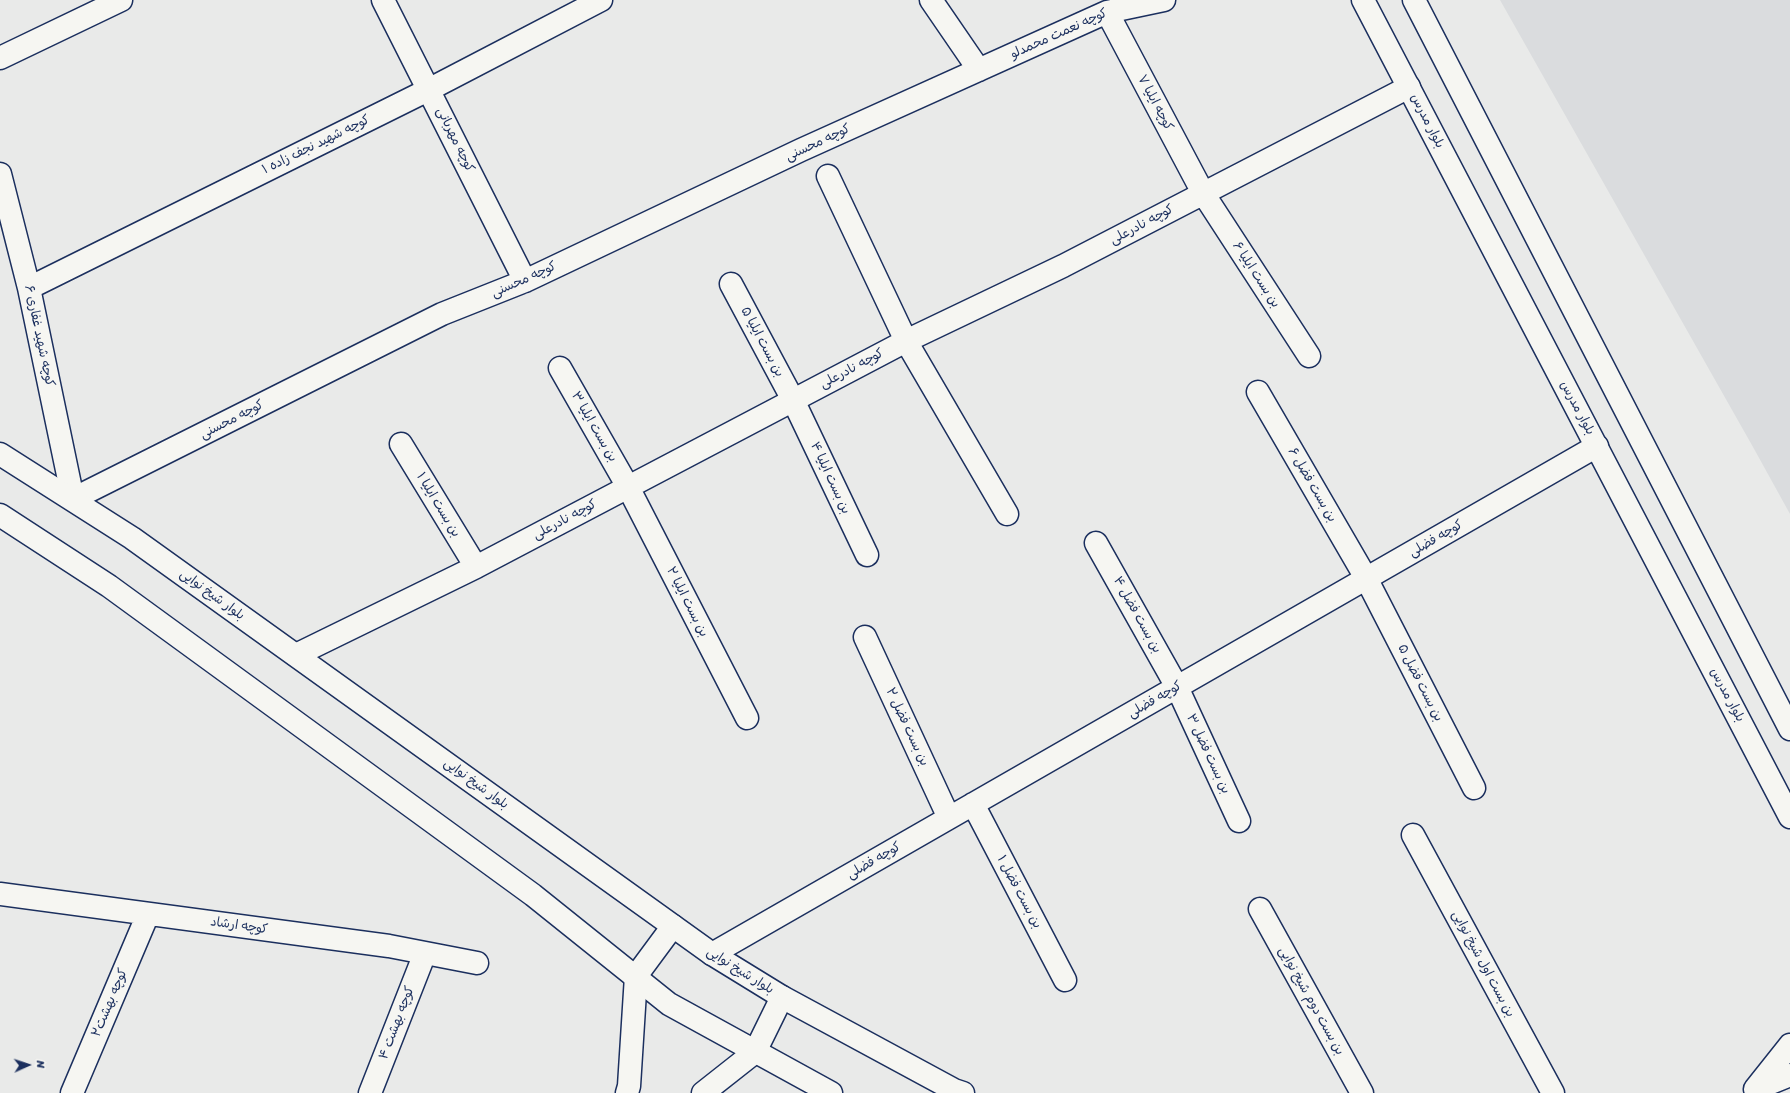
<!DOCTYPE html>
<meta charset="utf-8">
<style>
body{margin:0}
#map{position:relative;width:1790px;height:1093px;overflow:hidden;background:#e9eae9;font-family:Sriracha,sans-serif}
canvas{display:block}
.north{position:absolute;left:8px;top:1045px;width:40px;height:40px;-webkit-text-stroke:3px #f6f6f2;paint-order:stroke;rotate:87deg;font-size:11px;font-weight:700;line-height:16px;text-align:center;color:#1b2f5e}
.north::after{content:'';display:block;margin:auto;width:14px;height:18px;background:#1b2f5e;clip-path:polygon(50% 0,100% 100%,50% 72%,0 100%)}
</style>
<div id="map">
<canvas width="1790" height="1093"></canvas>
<div class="north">N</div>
</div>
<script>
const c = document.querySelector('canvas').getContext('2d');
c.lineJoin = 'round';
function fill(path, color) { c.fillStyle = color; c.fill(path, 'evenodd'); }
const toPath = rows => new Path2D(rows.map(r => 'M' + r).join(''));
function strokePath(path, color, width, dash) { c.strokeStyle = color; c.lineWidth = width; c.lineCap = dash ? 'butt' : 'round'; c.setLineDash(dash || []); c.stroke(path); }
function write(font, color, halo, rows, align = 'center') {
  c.font = font + ' Sriracha,"Playpen Sans Arabic",sans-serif'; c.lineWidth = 3.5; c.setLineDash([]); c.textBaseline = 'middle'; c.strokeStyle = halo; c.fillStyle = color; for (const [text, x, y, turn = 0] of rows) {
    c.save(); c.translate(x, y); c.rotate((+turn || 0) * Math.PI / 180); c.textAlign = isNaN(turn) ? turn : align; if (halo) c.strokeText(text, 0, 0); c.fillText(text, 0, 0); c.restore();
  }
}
fill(toPath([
 [1500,0,1790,0,1790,514,1753,447]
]), '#dadcde');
const minor = toPath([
 [383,0,525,281],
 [931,0,979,70],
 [1107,12,1203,193,1309,356],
 [0,58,121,0],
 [0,174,29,288,73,499,442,314,525,281,801,150,1107,12,1164,0],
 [828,176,906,341,1007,514],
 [731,284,793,400,867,555],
 [29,288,430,89,601,0],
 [560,368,628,487,747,718],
 [1258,392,1366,578,1474,788],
 [401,444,476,567],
 [1096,543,1177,687,1239,821],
 [865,637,949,818],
 [296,655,476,567,906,341,1063,266,1409,87],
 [973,804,1065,980],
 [1413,835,1553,1093],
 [0,894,389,946,477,963],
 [1260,909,1362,1093],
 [712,954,1597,446],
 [72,1093,148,914],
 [370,1093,425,953]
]);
const tertiary = toPath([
 [627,1093,629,1086,636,976,673,926],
 [703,1093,755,1052,782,997]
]);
const secondary = toPath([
 [1363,0,1790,817],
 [1414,0,1790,729],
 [0,454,132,538,712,954,782,997,954,1090,963,1093],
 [0,515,109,586,533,895,669,1004,831,1093],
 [1755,1089,1790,1045],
 [1756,1089,1790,1075]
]);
strokePath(minor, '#1b2f5e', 25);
strokePath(tertiary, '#1b2f5e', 25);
strokePath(secondary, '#1b2f5e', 25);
strokePath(minor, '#f6f6f2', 22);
strokePath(tertiary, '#f6f6f2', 22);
strokePath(secondary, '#f6f6f2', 22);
write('13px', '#1b2f5e', '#f6f6f2', [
 ["کوچه نعمت محمدلو",1059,34,-24],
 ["۷ کوچه ایلیا",1155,103,62],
 ["بلوار مدرس",1427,121,63],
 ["کوچه مهربانی",455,140,64],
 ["کوچه محسنی",818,143,-25],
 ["کوچه شهید نجف زاده ۱",316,145,-26],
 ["کوچه نادرعلی",1142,225,-28],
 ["۶ بن بست ایلیا",1256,275,57],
 ["کوچه محسنی",524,280,-24],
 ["کوچه شهید غفاری ۶",39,336,78],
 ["۵ بن بست ایلیا",762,342,62],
 ["کوچه نادرعلی",852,369,-28],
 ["بلوار مدرس",1577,408,62],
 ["کوچه محسنی",232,420,-27],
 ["۳ بن بست ایلیا",594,427,60],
 ["۴ بن بست ایلیا",830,478,65],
 ["۶ بن بست فضل",1312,485,60],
 ["بن بست ایلیا ۱",438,505,59],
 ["کوچه نادرعلی",565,520,-28],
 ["کوچه فضلی",1436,539,-30],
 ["بلوار شیخ نوایی",212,595,36],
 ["بن بست ایلیا ۲",687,602,63],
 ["۴ بن بست فضل",1137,615,61],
 ["۵ بن بست فضل",1420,683,63],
 ["بلوار مدرس",1727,695,62],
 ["کوچه فضلی",1155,700,-30],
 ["۲ بن بست فضل",907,727,65],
 ["۳ بن بست فضل",1208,754,65],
 ["بلوار شیخ نوایی",476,784,36],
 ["کوچه فضلی",874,861,-30],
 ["بن بست فضل ۱",1019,892,62],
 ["کوچه ارشاد",239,926,8],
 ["بن بست اول شیخ نوایی",1483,964,62],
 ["بلوار شیخ نوایی",740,971,32],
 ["بن بست دوم شیخ نوایی",1311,1001,61],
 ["کوچه بهشت۲",110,1003,-67],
 ["کوچه بهشت ۴",397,1023,-69]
]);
</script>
